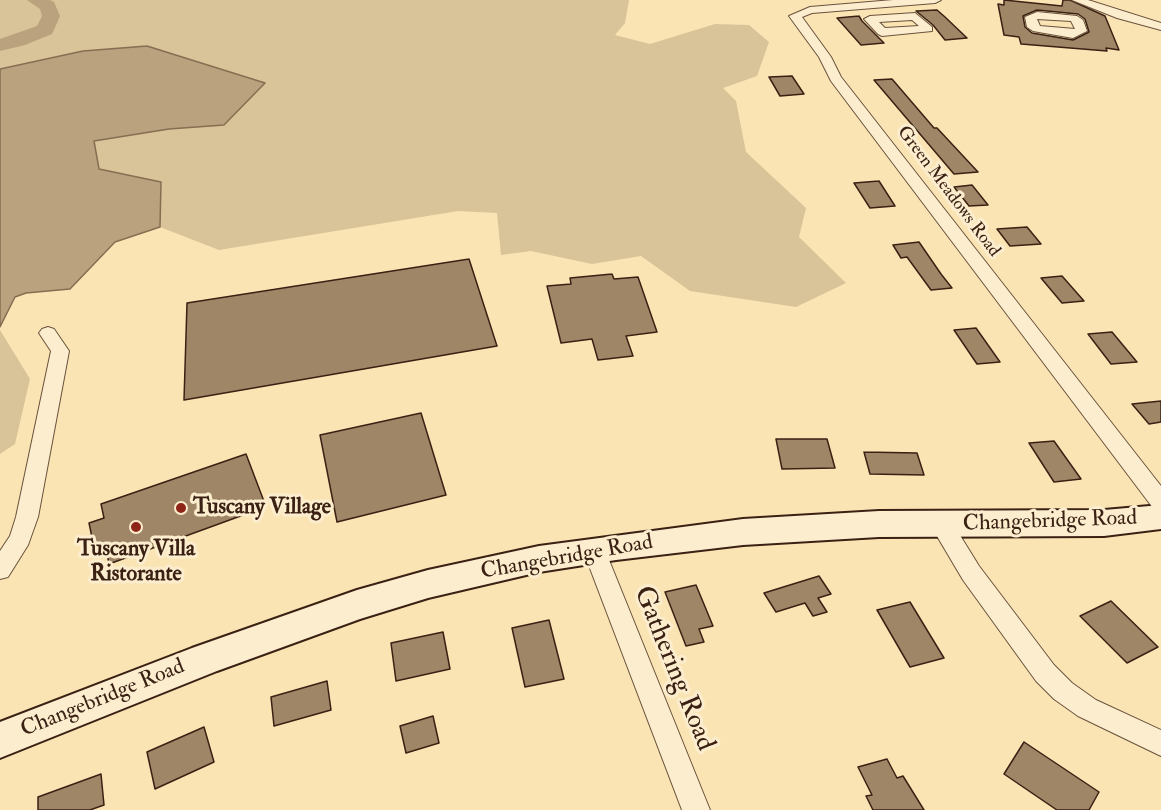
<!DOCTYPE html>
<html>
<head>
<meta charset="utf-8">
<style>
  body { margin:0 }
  canvas { display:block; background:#fae4b3 }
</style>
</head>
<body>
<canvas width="1161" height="810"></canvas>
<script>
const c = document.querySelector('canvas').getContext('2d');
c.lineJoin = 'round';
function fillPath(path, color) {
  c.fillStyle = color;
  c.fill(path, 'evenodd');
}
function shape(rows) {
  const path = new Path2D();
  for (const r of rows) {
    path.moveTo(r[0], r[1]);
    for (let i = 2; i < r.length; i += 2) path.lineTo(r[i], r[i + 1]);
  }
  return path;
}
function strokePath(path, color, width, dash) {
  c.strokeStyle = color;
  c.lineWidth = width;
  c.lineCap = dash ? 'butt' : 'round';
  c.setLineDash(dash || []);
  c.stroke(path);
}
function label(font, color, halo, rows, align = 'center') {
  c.font = font + ' "IM FELL Double Pica",serif';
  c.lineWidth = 6;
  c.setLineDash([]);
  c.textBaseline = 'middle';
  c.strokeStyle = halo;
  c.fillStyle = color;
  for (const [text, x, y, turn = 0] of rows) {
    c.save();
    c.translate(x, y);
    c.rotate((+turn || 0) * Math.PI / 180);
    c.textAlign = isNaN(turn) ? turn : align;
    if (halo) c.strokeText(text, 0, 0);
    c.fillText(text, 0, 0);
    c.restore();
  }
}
fillPath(shape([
  [0,0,629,0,625,23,615,35,650,44,715,24,749,25,769,42,757,76,723,88,736,101,746,152,806,208,799,237,846,283,796,307,690,291,641,256,592,264,531,251,501,255,497,213,458,211,219,250,160,227,161,183,99,169,94,141,169,129,224,125,147,46,83,51,0,69],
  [0,330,30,379,15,444,0,454]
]), '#d9c398');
const water = shape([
  [147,46,265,83,224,125,169,129,94,141,99,169,161,182,160,227,115,242,70,289,26,293,15,297,0,327,0,69,83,51,147,46]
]);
fillPath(water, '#b9a27d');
strokePath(water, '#866e53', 1.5);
fillPath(shape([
  [27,0,50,0,54,2,60,16,54,30,52,34,25,45,0,51,0,39,37,26,42,16,40,9,27,0]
]), '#b9a27d');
const building = shape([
  [1004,0,1062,6,1063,0,1070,0,1105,16,1119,50,1106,48,1107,51,1021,44,1019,37,1004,35,998,4,1004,5,1004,0],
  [1037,10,1078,14,1085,19,1089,32,1073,40,1032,33,1025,27,1023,16,1037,10],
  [937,10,945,17,967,38,945,40,933,25,916,11,937,10],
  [859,16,862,21,884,43,861,45,837,18,859,16],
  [792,76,804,94,780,96,769,77,792,76],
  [892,79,934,128,937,128,978,172,954,174,874,80,892,79],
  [879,181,895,206,870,208,854,183,879,181],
  [972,185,988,205,969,206,954,187,972,185],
  [1027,227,1041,244,1010,246,997,229,1027,227],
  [919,242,941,274,952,288,931,290,907,257,901,258,893,245,919,242],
  [469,259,497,346,184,400,187,303,469,259],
  [612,274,614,279,638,277,657,332,626,336,633,356,598,360,592,339,561,343,547,286,571,284,570,278,612,274],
  [1062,276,1084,301,1062,303,1041,278,1062,276],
  [976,328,1000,362,977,364,954,330,976,328],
  [1112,332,1137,362,1111,364,1088,334,1112,332],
  [1161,401,1161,422,1149,424,1132,404,1161,401],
  [421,413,446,495,337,522,320,435,421,413],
  [776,439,827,439,835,468,782,469,776,439],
  [1054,441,1081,479,1054,482,1029,443,1054,441],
  [864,452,917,453,924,475,870,474,864,452],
  [246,454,265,504,257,510,109,564,105,543,94,547,89,523,104,518,101,504,246,454],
  [819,576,831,594,818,598,827,612,813,616,805,603,776,612,764,593,819,576],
  [696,585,713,626,699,629,704,642,686,646,665,592,696,585],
  [1111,601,1158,647,1127,663,1080,616,1111,601],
  [910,602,944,658,910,667,877,610,910,602],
  [549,620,564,679,525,687,512,628,549,620],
  [443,632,450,669,396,681,391,643,443,632],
  [327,681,331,710,274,726,271,697,327,681],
  [433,716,439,743,406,753,400,726,433,716],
  [204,727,214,762,155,789,147,752,204,727],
  [1024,742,1099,792,1089,810,1057,810,1004,774,1024,742],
  [887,759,897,778,903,776,924,810,873,810,866,796,872,795,858,767,887,759],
  [101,774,104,805,90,810,38,810,38,797,101,774]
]);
fillPath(building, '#9e8667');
strokePath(building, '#3a2114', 1.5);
const minor = shape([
  [893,0,941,0,935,3,812,13,802,17,831,57,841,77,1161,486,1161,510,1153,508,831,81,819,57,789,16,810,7,893,0],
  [1072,0,1088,0,1161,23,1161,30,1117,18,1072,0],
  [1037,12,1077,16,1083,20,1087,31,1073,38,1033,31,1027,27,1025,17,1037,12],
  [1037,19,1071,21,1075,29,1040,26,1037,19],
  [915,13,932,27,932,31,882,36,878,34,864,19,870,16,915,13],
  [912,20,919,26,885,28,879,22,912,20],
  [48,327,54,329,69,351,38,517,28,545,8,577,0,579,0,551,10,536,16,517,51,351,39,333,42,329,48,327],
  [942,516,950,519,979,566,1054,665,1072,683,1096,700,1161,730,1161,756,1078,716,1054,699,1036,681,963,580,934,531,931,525,934,519,942,516],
  [594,541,602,544,605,550,710,810,682,810,583,550,586,544,594,541]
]);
const secondary = shape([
  [1161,505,1161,529,1104,536,879,537,743,545,616,560,539,572,428,598,360,619,217,671,0,758,0,722,192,648,357,590,428,570,539,546,743,519,879,511,1104,510,1161,505]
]);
strokePath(minor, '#6a523c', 2);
strokePath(secondary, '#3a2114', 4);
fillPath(minor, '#fcedce');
fillPath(secondary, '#fcedce');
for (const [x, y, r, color] of [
  [181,508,6,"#8f2418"],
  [136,527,6,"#8f2418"]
]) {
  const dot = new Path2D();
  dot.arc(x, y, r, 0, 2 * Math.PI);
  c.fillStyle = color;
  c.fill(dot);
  strokePath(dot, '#fcedce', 2);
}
label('18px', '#3a2114', '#fcedce', [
  ["Green Meadows Road",948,192,53]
]);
label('bold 22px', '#3a2114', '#fcedce', [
  ["Tuscany Village",193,508],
  ["Tuscany Villa",136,550,"center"],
  ["Ristorante",136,575,"center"]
], 'left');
label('22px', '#3a2114', '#fcedce', [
  ["Changebridge Road",1050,522,-2],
  ["Changebridge Road",567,558,-10],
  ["Changebridge Road",103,699,-22]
]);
label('27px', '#3a2114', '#fcedce', [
  ["Gathering Road",673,669,68]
]);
</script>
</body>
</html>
